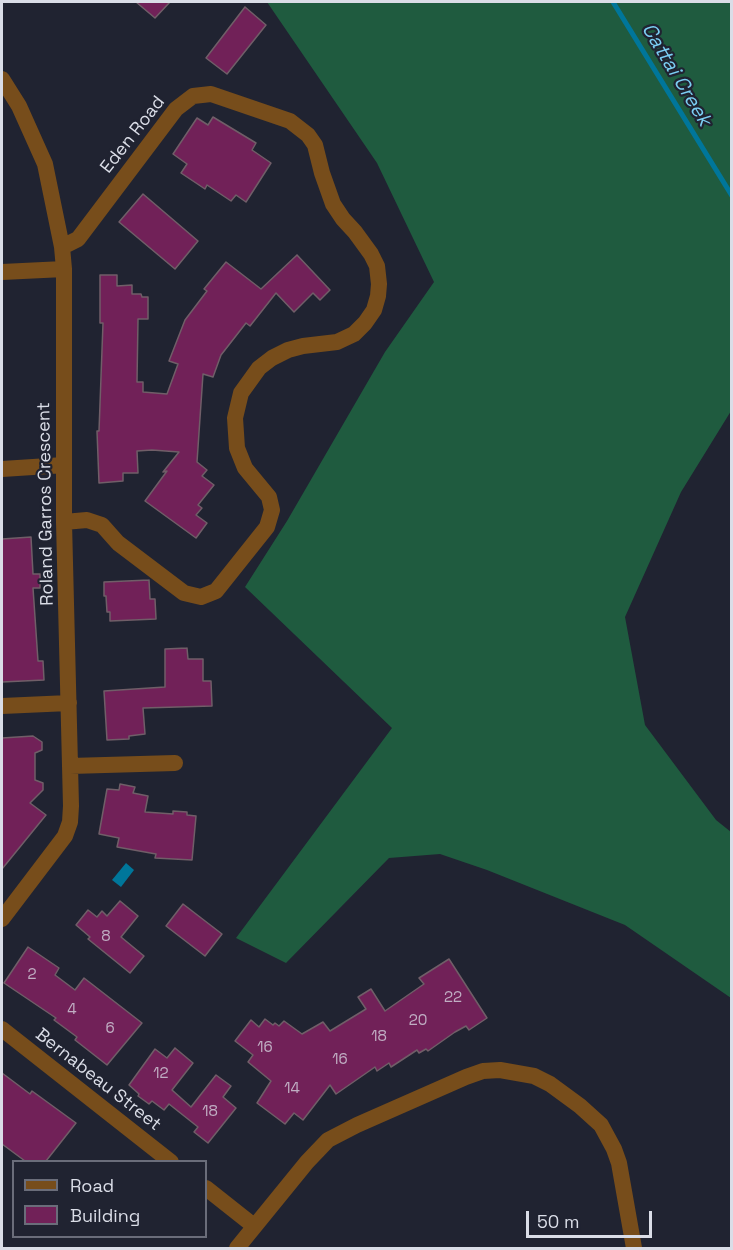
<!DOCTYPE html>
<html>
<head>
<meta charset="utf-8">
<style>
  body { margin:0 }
  #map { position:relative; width:733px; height:1250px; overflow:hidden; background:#202331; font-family:"Space Grotesk",sans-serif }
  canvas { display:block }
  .frame { position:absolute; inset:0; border:3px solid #dadde7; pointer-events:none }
  .legend { position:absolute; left:12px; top:1160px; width:195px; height:78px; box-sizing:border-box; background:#202331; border:2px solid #6a6d7a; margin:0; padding:8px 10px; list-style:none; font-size:18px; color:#dadde7 }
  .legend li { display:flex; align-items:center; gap:12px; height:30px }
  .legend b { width:30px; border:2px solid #6a6d7a }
  .scale { position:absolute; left:526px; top:1211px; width:126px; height:27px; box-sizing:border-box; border:3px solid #dadde7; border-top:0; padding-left:8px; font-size:18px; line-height:21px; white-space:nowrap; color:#dadde7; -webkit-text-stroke:4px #202331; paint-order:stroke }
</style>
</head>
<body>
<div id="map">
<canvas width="733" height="1250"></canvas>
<div class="frame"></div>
<ul class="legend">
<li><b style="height:8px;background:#774d1b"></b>Road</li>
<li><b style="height:16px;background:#712158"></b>Building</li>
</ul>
<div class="scale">50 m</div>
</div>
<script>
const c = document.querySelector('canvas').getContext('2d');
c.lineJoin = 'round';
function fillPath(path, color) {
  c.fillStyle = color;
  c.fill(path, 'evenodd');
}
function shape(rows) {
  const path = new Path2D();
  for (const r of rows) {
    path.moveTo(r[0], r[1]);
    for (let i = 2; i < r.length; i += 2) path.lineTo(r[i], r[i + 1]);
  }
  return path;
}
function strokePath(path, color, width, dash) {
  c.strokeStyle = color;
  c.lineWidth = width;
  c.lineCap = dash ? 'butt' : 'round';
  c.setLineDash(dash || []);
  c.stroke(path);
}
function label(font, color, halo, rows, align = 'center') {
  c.font = font + ' "Space Grotesk",sans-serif';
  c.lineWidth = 4.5;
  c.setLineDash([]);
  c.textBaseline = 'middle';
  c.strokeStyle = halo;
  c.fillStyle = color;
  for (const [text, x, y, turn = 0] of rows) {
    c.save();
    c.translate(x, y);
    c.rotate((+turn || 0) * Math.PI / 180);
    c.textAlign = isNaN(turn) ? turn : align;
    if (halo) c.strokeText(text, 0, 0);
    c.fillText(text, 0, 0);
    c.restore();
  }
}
fillPath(shape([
  [267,2,731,2,731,411,681,492,625,617,645,725,716,820,731,832,731,998,625,925,487,870,440,854,389,858,286,963,236,938,392,728,245,587,287,521,385,352,434,282,377,163]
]), '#1f5b3f');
fillPath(shape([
  [126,863,134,870,121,887,112,880]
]), '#00769a');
strokePath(shape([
  [613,2,732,196]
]), '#00769a', 5);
const building = shape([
  [136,2,170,2,155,18,136,2],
  [245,7,266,25,227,74,206,58,245,7],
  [213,117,256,143,252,150,271,163,246,202,236,195,231,201,207,185,205,189,181,173,187,164,173,154,197,118,208,125,213,117],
  [143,194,198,241,175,269,119,222,143,194],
  [297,255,330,290,320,300,313,293,294,312,276,293,250,326,246,323,221,355,213,377,203,374,197,462,207,470,202,476,214,485,198,505,202,508,196,515,207,523,196,538,145,501,167,471,163,472,179,452,152,450,137,451,138,473,123,473,123,481,99,483,97,431,99,431,103,323,100,323,100,275,117,275,117,286,132,285,132,294,141,294,142,297,148,297,148,319,138,319,137,382,143,382,143,392,167,394,178,364,169,361,185,320,207,291,204,289,226,262,261,289,297,255],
  [31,537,33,574,40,574,40,588,33,588,38,661,43,661,44,680,2,682,2,539,31,537],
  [149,580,150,599,155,599,156,619,110,621,110,612,107,612,106,596,104,596,104,582,149,580],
  [187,648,188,659,203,659,203,681,211,681,212,706,143,708,145,734,129,736,129,739,107,740,104,691,165,687,165,649,187,648],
  [33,736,42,742,42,750,35,753,35,780,43,783,43,790,30,803,46,815,2,869,2,738,33,736],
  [120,784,135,787,133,793,148,796,145,812,173,814,173,811,187,812,187,815,196,816,192,860,155,858,156,854,117,847,119,838,99,834,107,789,119,790,120,784],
  [120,901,138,916,121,937,144,956,130,973,88,939,90,937,76,925,88,910,97,917,102,911,107,916,120,901],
  [183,904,222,934,205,956,166,926,183,904],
  [28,947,59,968,55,975,75,990,84,978,142,1023,107,1065,75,1040,77,1037,54,1020,56,1018,4,983,28,947],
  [449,959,487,1018,469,1030,466,1026,455,1032,428,1051,426,1049,419,1053,417,1050,391,1067,389,1063,377,1071,375,1067,336,1094,330,1085,303,1120,294,1113,285,1124,257,1103,271,1081,248,1062,253,1055,235,1041,251,1020,259,1027,265,1019,273,1025,275,1023,279,1026,284,1021,302,1034,323,1022,330,1031,366,1009,358,997,371,989,385,1011,424,984,419,978,449,959],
  [175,1048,193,1063,172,1090,191,1107,216,1075,231,1086,223,1097,236,1108,208,1143,194,1132,198,1127,169,1104,164,1110,152,1101,149,1104,138,1096,139,1094,129,1085,155,1049,167,1058,175,1048],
  [2,1073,30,1094,32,1091,76,1123,46,1161,25,1161,2,1144,2,1073]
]);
fillPath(building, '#712158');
strokePath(building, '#705e68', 1.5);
strokePath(shape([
  [2,79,19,106,45,164,62,247,64,269,64,522,71,806,70,822,65,836,2,919],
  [62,247,78,239,176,109,193,96,211,94,290,121,308,135,315,145,322,173,333,204,343,219,355,232,371,254,377,266,379,284,378,296,374,310,365,323,354,334,337,342,303,346,288,350,272,358,259,368,241,393,235,418,237,448,245,468,269,497,272,510,267,527,216,591,201,597,184,593,118,543,102,525,87,520,64,522],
  [2,272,64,269],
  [2,469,64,465],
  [2,706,69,703],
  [70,766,175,763],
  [2,1029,171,1162],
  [206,1188,254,1226],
  [237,1248,307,1162,328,1140,357,1125,466,1077,483,1071,500,1070,534,1076,550,1084,580,1106,601,1125,614,1149,619,1163,634,1248]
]), '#774d1b', 16);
label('15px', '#c0aec3', null, [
  ["8",106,937],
  ["2",32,975],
  ["22",453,998],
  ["4",72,1010],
  ["20",418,1021],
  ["6",110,1029],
  ["18",379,1037],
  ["16",265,1048],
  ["16",340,1060],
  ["12",161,1074],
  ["14",292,1089],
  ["18",210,1112]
]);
label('18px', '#dadde7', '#202331', [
  ["Eden Road",133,135,-52],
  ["Roland Garros Crescent",46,504,-91],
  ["Bernabeau Street",98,1080,38]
]);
label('italic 20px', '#7bcef3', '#202331', [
  ["Cattai Creek",676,75,59]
]);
</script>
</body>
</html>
